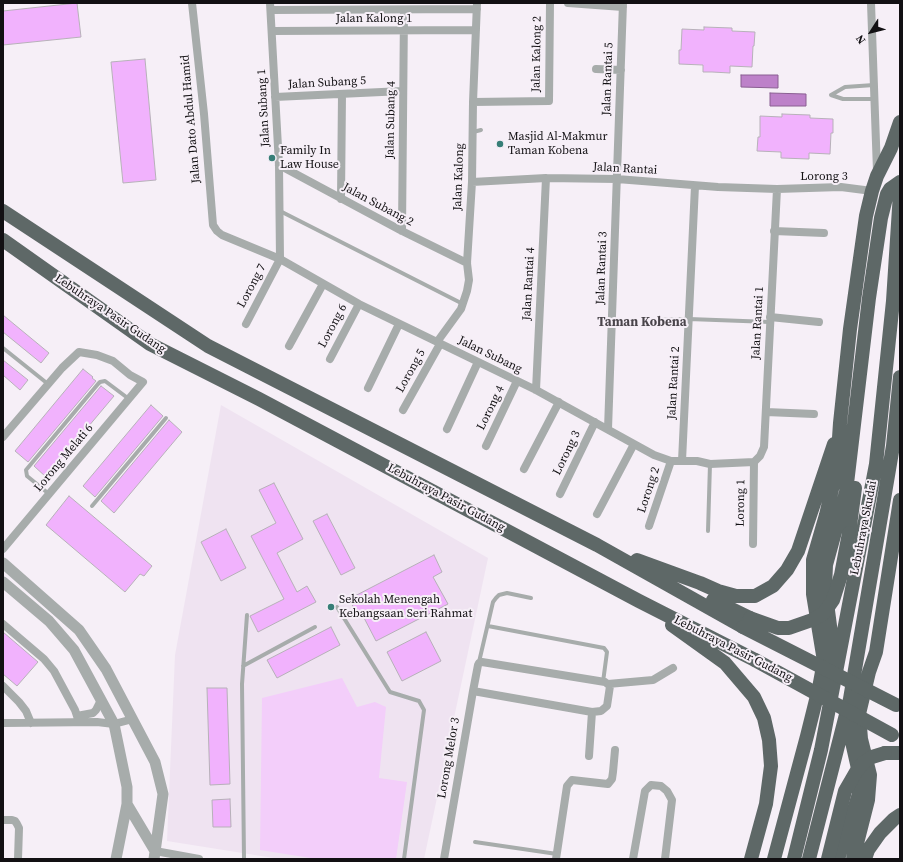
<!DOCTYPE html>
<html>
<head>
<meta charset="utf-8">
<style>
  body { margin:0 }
  #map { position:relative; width:903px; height:862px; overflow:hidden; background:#f6eff7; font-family:"Source Serif 4",serif }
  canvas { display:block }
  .frame { position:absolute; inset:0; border:4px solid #121013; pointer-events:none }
  .north { position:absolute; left:851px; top:12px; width:40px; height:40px; -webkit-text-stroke:3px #f6eff7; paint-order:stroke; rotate:234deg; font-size:11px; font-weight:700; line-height:16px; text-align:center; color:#121013 }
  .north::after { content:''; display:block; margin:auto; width:14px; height:18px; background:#121013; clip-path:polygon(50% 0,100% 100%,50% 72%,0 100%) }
</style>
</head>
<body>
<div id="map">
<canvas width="903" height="862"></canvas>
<div class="frame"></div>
<div class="north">N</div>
</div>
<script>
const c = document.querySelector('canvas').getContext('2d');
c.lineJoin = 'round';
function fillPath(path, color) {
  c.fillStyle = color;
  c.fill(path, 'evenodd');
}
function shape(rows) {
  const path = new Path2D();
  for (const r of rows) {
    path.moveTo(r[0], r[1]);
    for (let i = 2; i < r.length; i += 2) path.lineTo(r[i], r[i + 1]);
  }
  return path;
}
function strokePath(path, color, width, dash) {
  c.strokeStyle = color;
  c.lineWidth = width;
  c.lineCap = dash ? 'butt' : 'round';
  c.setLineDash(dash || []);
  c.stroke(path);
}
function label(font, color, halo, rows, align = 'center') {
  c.font = font + ' "Source Serif 4",serif';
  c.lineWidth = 4;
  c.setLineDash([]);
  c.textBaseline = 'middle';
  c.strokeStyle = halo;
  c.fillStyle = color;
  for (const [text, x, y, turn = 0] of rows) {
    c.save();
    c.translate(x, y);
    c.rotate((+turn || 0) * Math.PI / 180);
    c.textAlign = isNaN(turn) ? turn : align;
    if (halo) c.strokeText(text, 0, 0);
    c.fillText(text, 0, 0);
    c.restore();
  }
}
fillPath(shape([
  [221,405,488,558,424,859,280,859,167,841,175,655]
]), '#efe3f1');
fillPath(shape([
  [342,678,357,707,375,702,386,707,379,778,407,782,396,859,317,859,260,850,262,698]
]), '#f3cefa');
const water = shape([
  [741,75,778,75,778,88,741,87,741,75],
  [770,93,806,94,806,106,770,106,770,93]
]);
fillPath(water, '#bd81c9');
strokePath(water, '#8a5f92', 1);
const building = shape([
  [77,3,81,37,3,45,3,11,77,3],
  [704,27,732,28,732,31,755,32,754,46,753,46,752,67,730,66,730,73,712,72,703,72,703,65,679,64,679,50,681,50,682,29,704,30,704,27],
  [145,59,156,180,123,183,111,62,145,59],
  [782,114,810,115,810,118,833,119,833,133,831,133,830,154,809,153,809,159,781,158,781,152,757,151,758,137,760,137,760,116,782,117,782,114],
  [3,315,49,353,41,363,3,332,3,315],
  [3,360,28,380,20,390,3,375,3,360],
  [83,369,93,377,92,378,96,381,28,462,15,451,83,369],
  [101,386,114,396,46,477,34,466,101,386],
  [151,405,163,416,95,497,83,486,151,405],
  [169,420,182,432,114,513,101,501,169,420],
  [274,483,303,539,277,553,297,592,307,586,316,602,258,632,250,616,284,599,251,536,276,523,259,490,274,483],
  [69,496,152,566,144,576,140,574,125,592,46,525,69,496],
  [327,514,355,568,341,575,313,521,327,514],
  [226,529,246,568,221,581,201,542,226,529],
  [434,555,442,572,433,577,448,604,376,641,362,614,358,616,349,599,434,555],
  [331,627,340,645,277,678,267,660,331,627],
  [3,632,38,662,17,686,3,674,3,632],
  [426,632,441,661,402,681,387,652,426,632],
  [207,688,227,688,230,784,210,785,207,688],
  [230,799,231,827,213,827,212,800,230,799]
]);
fillPath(building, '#f1b2fd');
strokePath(building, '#b7b1b9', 1);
strokePath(shape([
  [831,95,845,87,874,85],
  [831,95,843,99,874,99],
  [473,132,481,130],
  [280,211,463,304],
  [654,320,689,319,770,322],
  [3,348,48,384],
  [49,494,27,476,26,470,98,384,100,382,105,381,129,399],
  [92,506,166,418],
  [708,531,710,464],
  [337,607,390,692,419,701,424,710,404,859],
  [488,626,604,648,607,652,603,682],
  [479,662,493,602,496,598,499,595,507,593,531,598],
  [243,666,315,627],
  [475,842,557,854],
  [244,859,242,684,247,615]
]), '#a7acab', 4);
strokePath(shape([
  [192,3,204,114,213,225,217,231,222,235,280,259,359,304,536,390,654,455,671,461,697,461,710,464,754,462,760,456,764,447,777,189],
  [568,3,623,7],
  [871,3,877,171],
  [271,10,477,9],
  [272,31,476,30],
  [596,69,621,70],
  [275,97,403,91],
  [473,102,549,101,550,3],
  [279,165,402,231,467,263],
  [472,182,546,178,617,179,718,187,777,189,841,187,872,191],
  [341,199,342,94],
  [402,231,404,10],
  [774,231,824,233],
  [770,317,819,322],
  [246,324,280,259,279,165,270,3],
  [437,342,461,309,467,291,469,280,467,263,472,182,473,102,477,3],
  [289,346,323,284],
  [330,359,359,304],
  [368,388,399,324],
  [536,390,546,178],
  [403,410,440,344],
  [766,412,814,414],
  [447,429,478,362],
  [608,429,623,3],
  [3,437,62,368,79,352,97,355,113,361,130,375,143,382,3,549],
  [486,446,517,381],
  [682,461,695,186],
  [524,469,559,402],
  [560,494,595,422],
  [597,514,634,444],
  [649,526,671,461],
  [753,544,754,462],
  [3,624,44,659,54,671,75,710,79,722],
  [608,684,653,680,673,668],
  [3,686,19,702,26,711,31,723],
  [77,716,93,713,96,710,101,700],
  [3,723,97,722,114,724,133,719],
  [589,756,592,712],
  [3,820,12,820,15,821,17,824,19,828,18,859],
  [155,851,199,859],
  [444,859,473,691,478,665,479,663,482,662,605,682,610,686,607,706,601,711,592,712,473,691],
  [556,859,567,786,572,780,608,784,612,779,613,772,615,750],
  [633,859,645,791,651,785,661,786,667,791,672,800,665,859]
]), '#a7acab', 8);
strokePath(shape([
  [3,563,79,630,106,669,155,762,163,794,154,859],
  [3,582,49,621,74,650,114,724,127,787,127,804,116,859],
  [127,804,155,851]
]), '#a7acab', 11);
strokePath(shape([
  [3,211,208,346,597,545,743,627],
  [3,240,150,344,259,399,639,601,755,660],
  [849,533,855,488],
  [637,560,700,583,718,591,736,596,755,596,773,586,787,570,798,551,834,444],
  [713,600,750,618],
  [672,625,725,663,754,697,764,718,769,740,771,766,766,804,751,859],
  [834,656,825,588,826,565,846,492,869,298,881,218,887,194,890,189,900,182],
  [885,753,900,753],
  [774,859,807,736,819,688,824,661,813,594,813,560,826,515,837,468,840,423,850,329,866,216,872,191,877,176,891,148,900,122],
  [794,859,821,750,876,464,893,301,900,193],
  [809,859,850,699,893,446,900,377],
  [838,859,859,794,859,773,852,742,851,723],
  [853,859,868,800,870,775,861,739,859,714,869,672,876,652,900,500],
  [865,859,868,850,880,833,894,819,900,815]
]), '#5e6867', 14);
strokePath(shape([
  [750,618,778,628,789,628,812,620,824,613,833,600,841,575,849,533],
  [743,627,896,705],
  [755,660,892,735],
  [828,859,845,791,856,772,863,763,872,757,885,753]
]), '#5e6867', 14);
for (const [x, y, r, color] of [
  [500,144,4,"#377e77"],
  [272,158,4,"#377e77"],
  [331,607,4,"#377e77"]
]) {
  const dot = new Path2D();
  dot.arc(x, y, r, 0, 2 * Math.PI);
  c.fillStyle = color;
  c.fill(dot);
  strokePath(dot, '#f6eff7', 1.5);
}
label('12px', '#121013', '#f6eff7', [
  ["Jalan Kalong 1",374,19],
  ["Jalan Kalong 2",537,54,-89],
  ["Jalan Rantai 5",608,79,-88],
  ["Jalan Subang 5",327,83,-3],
  ["Jalan Subang 1",264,108,-93],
  ["Jalan Dato Abdul Hamid",191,119,-95],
  ["Jalan Subang 4",391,120,-89],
  ["Jalan Rantai",625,169,3],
  ["Jalan Kalong",459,177,-88],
  ["Lorong 3",824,177],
  ["Jalan Subang 2",378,205,28],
  ["Jalan Rantai 3",602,268,-88],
  ["Jalan Rantai 4",529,284,-87],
  ["Lorong 7",252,286,-62],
  ["Lebuhraya Pasir Gudang",110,314,34],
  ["Jalan Rantai 1",758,323,-87],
  ["Lorong 6",333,326,-62],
  ["Jalan Subang",490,355,26],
  ["Lorong 5",411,371,-61],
  ["Jalan Rantai 2",674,383,-87],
  ["Lorong 4",491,408,-64],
  ["Lorong 3",567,453,-64],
  ["Lorong Melati 6",64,458,-50],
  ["Lorong 2",649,490,-72],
  ["Lebuhraya Pasir Gudang",446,498,28],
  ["Lorong 1",741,503,-89],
  ["Lebuhraya Skudai",864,528,-79],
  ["Lebuhraya Pasir Gudang",733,649,27],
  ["Lorong Melor 3",449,758,-80]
]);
label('12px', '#121013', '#f6eff7', [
  ["Masjid Al-Makmur",508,137],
  ["Taman Kobena",508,151],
  ["Family In",280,151],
  ["Law House",280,165],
  ["Sekolah Menengah",339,600],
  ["Kebangsaan Seri Rahmat",339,614]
], 'left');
label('bold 13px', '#49444a', '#f6eff7', [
  ["Taman Kobena",642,323]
]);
</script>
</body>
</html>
